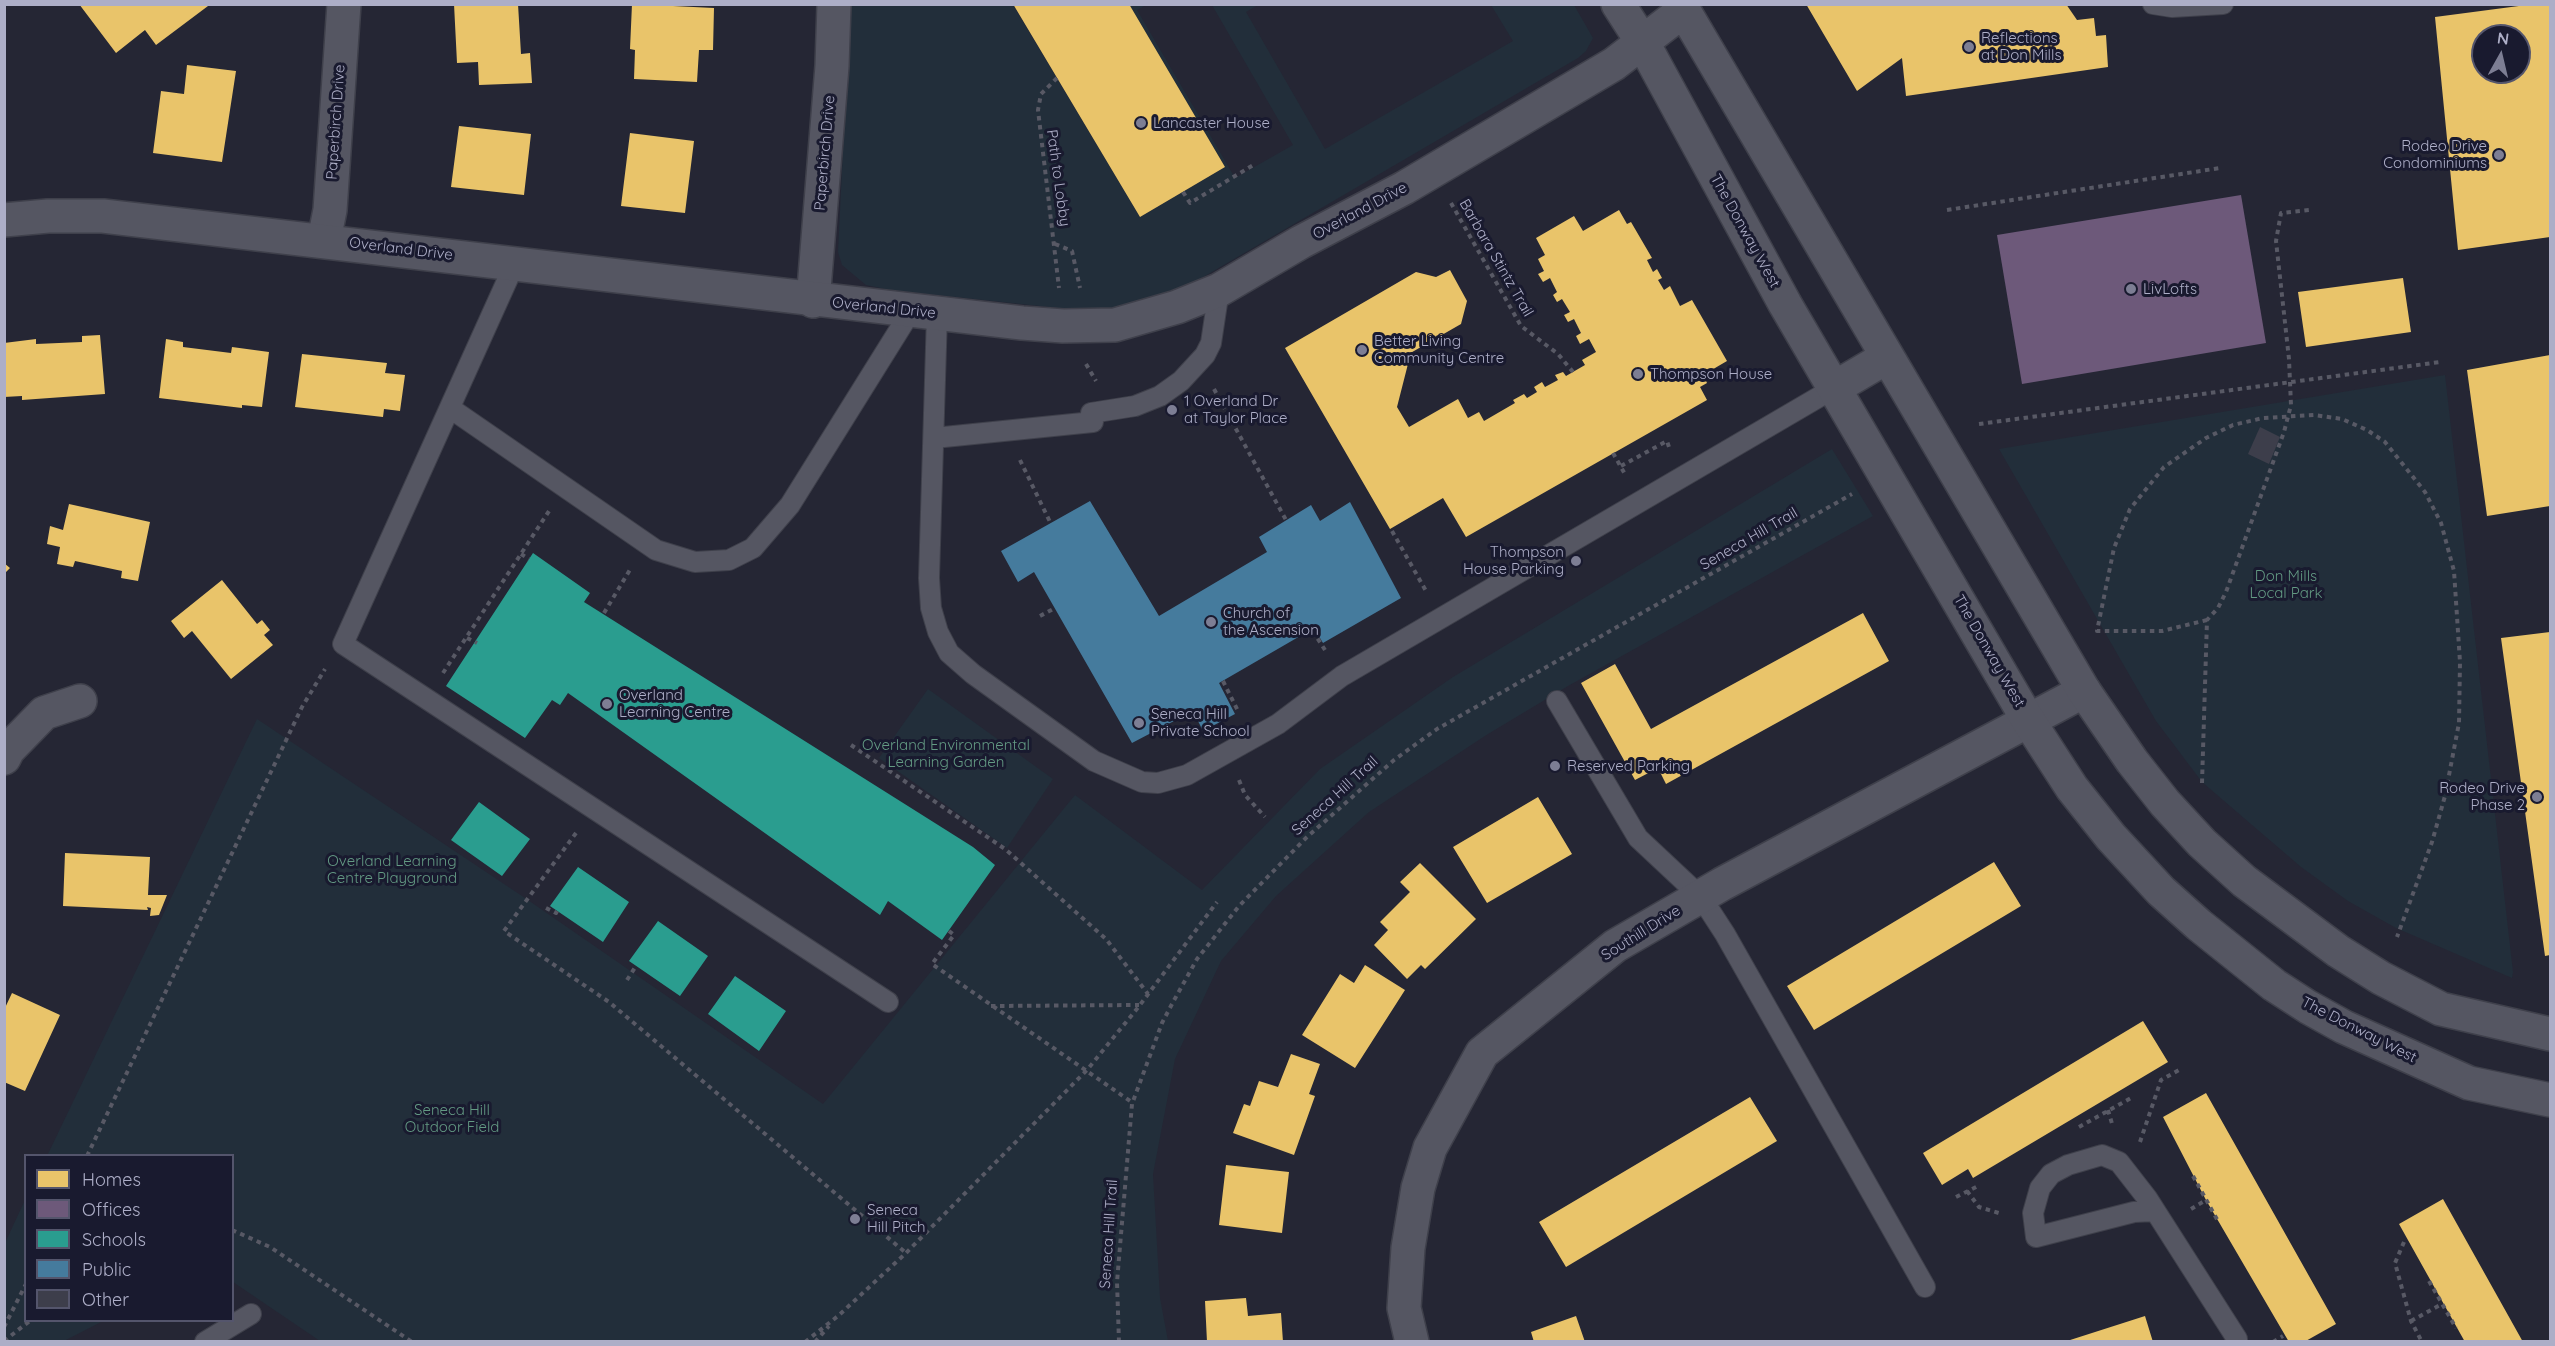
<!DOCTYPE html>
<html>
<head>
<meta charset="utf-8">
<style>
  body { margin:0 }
  #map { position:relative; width:2555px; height:1346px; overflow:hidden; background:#252634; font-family:Quicksand,sans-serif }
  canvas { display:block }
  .frame { position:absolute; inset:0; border:6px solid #adaec7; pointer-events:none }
  .legend { position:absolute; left:24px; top:1154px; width:210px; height:168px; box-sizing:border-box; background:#191a2f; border:2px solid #54556c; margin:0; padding:8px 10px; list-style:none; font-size:18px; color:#adaec7 }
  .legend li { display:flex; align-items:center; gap:12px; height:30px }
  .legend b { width:30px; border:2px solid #54556c }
  .north { position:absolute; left:2471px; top:24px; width:60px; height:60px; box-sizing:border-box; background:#191a2f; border:2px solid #54556c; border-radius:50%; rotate:8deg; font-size:16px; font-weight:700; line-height:24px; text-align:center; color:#adaec7 }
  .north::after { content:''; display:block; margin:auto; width:21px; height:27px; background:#7d7e94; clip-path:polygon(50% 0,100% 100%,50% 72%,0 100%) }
</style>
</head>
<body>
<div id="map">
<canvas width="2555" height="1346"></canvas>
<div class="frame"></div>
<ul class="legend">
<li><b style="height:16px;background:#e9c46a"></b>Homes</li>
<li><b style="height:16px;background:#6d597a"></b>Offices</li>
<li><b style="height:16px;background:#2a9d8f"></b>Schools</li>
<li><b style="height:16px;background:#457b9d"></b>Public</li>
<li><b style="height:16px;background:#3d3e4b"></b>Other</li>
</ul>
<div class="north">N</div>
</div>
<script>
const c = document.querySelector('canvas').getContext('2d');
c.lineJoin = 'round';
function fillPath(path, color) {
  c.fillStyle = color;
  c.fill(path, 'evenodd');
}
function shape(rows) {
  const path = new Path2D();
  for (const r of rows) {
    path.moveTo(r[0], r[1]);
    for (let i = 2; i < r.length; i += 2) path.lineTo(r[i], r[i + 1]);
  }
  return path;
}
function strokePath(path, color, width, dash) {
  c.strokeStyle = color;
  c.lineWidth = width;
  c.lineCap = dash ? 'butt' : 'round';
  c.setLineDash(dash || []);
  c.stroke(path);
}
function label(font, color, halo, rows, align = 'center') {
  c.font = font + ' Quicksand,sans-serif';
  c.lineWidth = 6;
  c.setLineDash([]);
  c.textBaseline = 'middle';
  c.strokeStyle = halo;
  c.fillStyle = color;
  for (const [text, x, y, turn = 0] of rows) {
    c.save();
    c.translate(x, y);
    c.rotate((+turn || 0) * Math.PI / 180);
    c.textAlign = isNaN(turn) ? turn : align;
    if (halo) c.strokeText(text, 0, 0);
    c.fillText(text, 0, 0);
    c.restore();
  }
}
fillPath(shape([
  [850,5,1013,5,1140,217,1225,167,1129,5,1146,5,1137,10,1235,178,1293,145,1212,5,1258,5,1246,12,1325,149,1513,41,1491,5,1574,5,1593,38,1586,51,1578,58,1193,283,1142,303,1115,308,1077,310,890,290,866,285,842,265,838,252],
  [2445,375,2513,972,2512,978,2396,928,2348,901,2301,867,2202,782,2156,721,1999,449],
  [1832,449,1873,516,1568,686,1488,734,1369,812,1276,896,1221,961,1175,1059,1153,1174,1160,1298,1168,1341,320,1341,233,1282,232,1156,47,1156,257,719,525,898,823,1104,1075,795,1202,890,1320,769,1453,677],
  [928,689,1053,779,1007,848,879,758],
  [25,1200,26,1320,103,1321,64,1341,5,1341,5,1243]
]), '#222e3a');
fillPath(shape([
  [79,4,206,4,208,6,156,45,145,30,116,53],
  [454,4,518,4,521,54,530,53,532,83,479,85,478,62,457,63],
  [632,4,714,8,713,50,699,50,697,82,634,79,635,50,630,49],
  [1013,4,1129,4,1225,167,1140,217],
  [1806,4,2066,4,2077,20,2094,18,2096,36,2106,35,2108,67,1906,96,1902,58,1857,91],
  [2534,4,2550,4,2550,237,2458,250,2435,17],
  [2483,36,2519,36,2519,72,2483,72],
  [187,65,236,71,222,162,153,153,161,91,184,94],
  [459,126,531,134,524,195,451,187],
  [630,133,694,141,685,213,621,206],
  [1619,210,1627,224,1631,222,1652,258,1647,260,1653,272,1657,269,1662,278,1658,280,1664,290,1670,286,1680,306,1692,300,1727,361,1703,375,1707,383,1700,387,1707,400,1466,537,1443,498,1390,529,1285,348,1416,272,1436,277,1450,270,1467,301,1461,324,1407,355,1409,360,1397,407,1409,427,1458,399,1468,418,1479,412,1484,421,1515,403,1513,400,1524,394,1527,398,1537,392,1534,387,1542,382,1545,387,1558,380,1555,375,1563,372,1566,376,1585,365,1582,360,1596,352,1589,339,1580,344,1576,336,1581,333,1574,319,1568,322,1564,315,1570,312,1562,299,1557,302,1553,295,1557,292,1550,278,1543,282,1538,274,1544,271,1538,259,1545,255,1536,238,1574,216,1583,231],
  [2403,278,2411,332,2306,347,2298,292],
  [100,335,105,394,22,400,22,396,4,397,4,343,36,339,36,344,82,342,82,336],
  [166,339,183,342,183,347,231,353,232,347,269,352,262,407,242,405,242,408,159,398],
  [302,354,387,363,385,373,405,375,400,411,384,409,383,417,295,407],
  [2550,355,2550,506,2487,516,2467,370],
  [69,504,150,522,138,581,121,578,122,571,75,561,73,567,57,564,60,547,47,544,50,526,63,530],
  [4,563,10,568,4,574],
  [222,580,257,624,262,620,270,630,264,635,273,645,231,679,192,631,184,638,171,621],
  [1863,613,1889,661,1666,784,1658,768,1635,780,1581,683,1615,664,1651,729],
  [2550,632,2550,955,2545,956,2501,638],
  [1538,797,1572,854,1487,903,1453,847],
  [65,853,150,857,148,895,167,895,159,915,150,916,151,908,147,907,148,910,63,906],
  [1994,862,2021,906,1814,1030,1787,986],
  [1420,863,1476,919,1425,969,1421,965,1407,979,1374,945,1388,930,1380,922,1410,892,1400,882],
  [1365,965,1405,990,1355,1068,1302,1035,1340,974,1354,983],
  [12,993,60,1015,25,1091,4,1082,4,1010],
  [2143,1021,2168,1062,1973,1178,1968,1169,1942,1185,1923,1153],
  [1291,1054,1320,1064,1309,1094,1315,1096,1294,1155,1233,1133,1244,1104,1250,1106,1259,1081,1278,1087],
  [2206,1093,2336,1324,2304,1342,2289,1342,2206,1200,2163,1117],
  [1750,1097,1777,1141,1566,1267,1539,1222],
  [1226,1165,1289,1172,1282,1233,1219,1225],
  [2443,1199,2523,1342,2465,1342,2399,1224],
  [1246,1298,1248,1316,1281,1313,1283,1342,1207,1342,1205,1301],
  [1576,1316,1585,1342,1534,1342,1531,1332],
  [2145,1316,2153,1342,2067,1342,2067,1341]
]), '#e9c46a');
fillPath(shape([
  [2241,195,2266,343,2022,384,1997,235]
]), '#6d597a');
fillPath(shape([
  [533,553,590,593,584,602,973,847,995,865,942,940,888,901,880,915,568,693,560,705,552,700,525,738,446,686],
  [479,802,530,839,502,876,451,840],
  [578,867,629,902,603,942,550,906],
  [658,921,708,956,680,996,629,961],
  [735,976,786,1011,759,1051,708,1014]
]), '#2a9d8f');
fillPath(shape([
  [1090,501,1159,616,1267,552,1259,537,1311,505,1320,521,1350,502,1401,598,1323,643,1314,628,1219,683,1235,714,1203,731,1193,711,1132,743,1034,572,1018,582,1001,551]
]), '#457b9d');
fillPath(shape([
  [2260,427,2280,437,2269,464,2248,454]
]), '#3d3e4b');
const service = shape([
  [2153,4,2172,7,2223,4],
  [515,263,343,644,888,1002],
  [937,314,929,578,931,608,938,632,949,653,973,674,1094,761,1142,782,1158,783,1187,775,1278,724,1342,676,1836,387],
  [450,408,656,550,695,562,729,560,753,548,790,505,911,311],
  [934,438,1093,422,1091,413,1135,406,1160,396,1181,381,1205,355,1211,343,1219,290],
  [1557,701,1638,838,1701,897,1725,934,1925,1287],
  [2155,1211,2134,1212,2036,1237,2033,1213,2040,1188,2051,1174,2068,1165,2102,1155,2119,1162,2147,1198,2237,1339,2237,1342],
  [205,1342,251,1314]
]);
const minor = shape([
  [324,240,330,210,344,4],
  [813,301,832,66,834,4],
  [4,758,8,750,44,713,80,701],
  [1412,1342,1404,1308,1408,1248,1418,1188,1430,1148,1482,1053,1615,946,1722,884,2084,691]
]);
const tertiary = shape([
  [1618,4,1643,43,1785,304,2028,720,2072,788,2111,837,2161,891,2199,925,2274,985,2308,1007,2344,1027,2469,1083,2550,1100],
  [1680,4,2084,691,2132,761,2165,803,2202,843,2244,881,2338,951,2381,978,2441,1009,2550,1034],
  [4,220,48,216,103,216,1022,323,1063,326,1115,325,1177,307,1219,290,1301,242,1404,188,1614,64,1683,11],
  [1836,387,1887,357]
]);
strokePath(service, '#3f404b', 22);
strokePath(minor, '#3f404b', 36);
strokePath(tertiary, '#3f404b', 36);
strokePath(shape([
  [1057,78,1041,94,1038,110,1059,288],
  [1183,192,1190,203,1255,164],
  [1451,203,1521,326,1558,354,1573,372],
  [1947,210,2220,168],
  [1055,244,1072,251,1080,288],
  [1086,364,1096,381],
  [1214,389,1286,520],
  [1979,424,2440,362],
  [1613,453,1626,476],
  [1020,460,1051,524],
  [1621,466,1667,441,1669,447],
  [1392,531,1426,591],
  [521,554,529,559],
  [604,613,631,568],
  [1040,616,1055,608],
  [2207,620,2162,631,2097,631,2114,548,2130,509,2164,467,2206,438,2233,425,2263,418,2314,415,2342,419,2367,430,2385,442,2425,492,2441,523,2454,571,2460,662,2459,723,2445,796,2432,842,2397,937],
  [1316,632,1314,633,1325,650],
  [467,638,477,643],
  [443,673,549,511],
  [1223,681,1238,711],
  [851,745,1005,849,1106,939,1148,994],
  [1239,780,1245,795,1265,817],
  [2202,783,2207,620,2218,608,2226,592,2284,432,2291,405,2289,359,2276,241,2281,213,2309,210],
  [576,833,504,931,609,1002,906,1253],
  [546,908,556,913,557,911],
  [949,931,954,935,932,964,1133,1103],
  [627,980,636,966],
  [991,1006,1139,1005],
  [2108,1110,2113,1127],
  [2079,1127,2131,1098],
  [2140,1142,2161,1080,2179,1070],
  [87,1156,302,707,325,669],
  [2193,1176,2219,1223],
  [1967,1191,1979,1207,2002,1214],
  [1956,1197,1978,1186],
  [2191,1209,2206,1200],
  [232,1230,270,1247,412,1342],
  [2404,1242,2395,1263,2411,1321,2422,1342],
  [2429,1281,2456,1328],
  [2411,1321,2442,1304],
  [4,1327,26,1284],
  [4,1341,31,1320],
  [805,1342,838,1316,906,1253,1087,1070,1140,1005,1217,902],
  [815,1342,829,1326],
  [1119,1342,1117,1282,1132,1104,1162,1023,1172,1004,1197,959,1239,906,1306,838,1394,760,1437,729,1852,494],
  [2273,1342,2283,1336]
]), '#585965', 4, [4.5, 4.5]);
strokePath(service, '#555662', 20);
strokePath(minor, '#555662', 33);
strokePath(tertiary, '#555662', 33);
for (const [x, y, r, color] of [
  [1969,47,6,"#7d7e94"],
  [1141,123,6,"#7d7e94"],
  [2499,155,6,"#7d7e94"],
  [2131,289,6,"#7d7e94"],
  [1362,350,6,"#7d7e94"],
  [1638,374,6,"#7d7e94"],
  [1172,410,6,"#7d7e94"],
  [1576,561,6,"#7d7e94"],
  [1211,622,6,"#7d7e94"],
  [607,704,6,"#7d7e94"],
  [1139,723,6,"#7d7e94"],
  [1555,766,6,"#7d7e94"],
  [2537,797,6,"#7d7e94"],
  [855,1219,6,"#7d7e94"]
]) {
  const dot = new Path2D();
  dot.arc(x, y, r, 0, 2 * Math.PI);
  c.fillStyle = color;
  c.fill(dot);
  strokePath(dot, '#191a2f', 2);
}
label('15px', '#adaec7', '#191a2f', [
  ["Reflections",1981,38],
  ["at Don Mills",1981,55],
  ["Lancaster House",1153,123],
  ["Rodeo Drive",2487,146,"right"],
  ["Condominiums",2487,163,"right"],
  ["LivLofts",2143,289],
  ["Better Living",1374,341],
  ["Community Centre",1374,358],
  ["Thompson House",1650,374],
  ["1 Overland Dr",1184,401],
  ["at Taylor Place",1184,418],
  ["Thompson",1564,552,"right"],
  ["House Parking",1564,569,"right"],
  ["Church of",1223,613],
  ["the Ascension",1223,630],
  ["Overland",619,695],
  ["Learning Centre",619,712],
  ["Seneca Hill",1151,714],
  ["Private School",1151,731],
  ["Reserved Parking",1567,766],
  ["Rodeo Drive",2525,788,"right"],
  ["Phase 2",2525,805,"right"],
  ["Seneca",867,1210],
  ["Hill Pitch",867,1227]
], 'left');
label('15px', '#adaec7', '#191a2f', [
  ["Paperbirch Drive",336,122,-86],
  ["Paperbirch Drive",825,153,-85],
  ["Path to Lobby",1058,178,82],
  ["Overland Drive",1360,211,-28],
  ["The Donway West",1745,231,61],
  ["Overland Drive",401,249,7],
  ["Barbara Stintz Trail",1496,258,60],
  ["Overland Drive",884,308,6],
  ["Seneca Hill Trail",1749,539,-30],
  ["The Donway West",1989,651,60],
  ["Seneca Hill Trail",1335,796,-42],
  ["Southill Drive",1641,933,-32],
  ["The Donway West",2359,1030,27],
  ["Seneca Hill Trail",1109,1234,-86]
]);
label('15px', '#639a83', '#191a2f', [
  ["Don Mills",2286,576],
  ["Local Park",2286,593],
  ["Overland Environmental",946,745],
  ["Learning Garden",946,762],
  ["Overland Learning",392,861],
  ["Centre Playground",392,878],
  ["Seneca Hill",452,1110],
  ["Outdoor Field",452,1127]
]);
</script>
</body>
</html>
